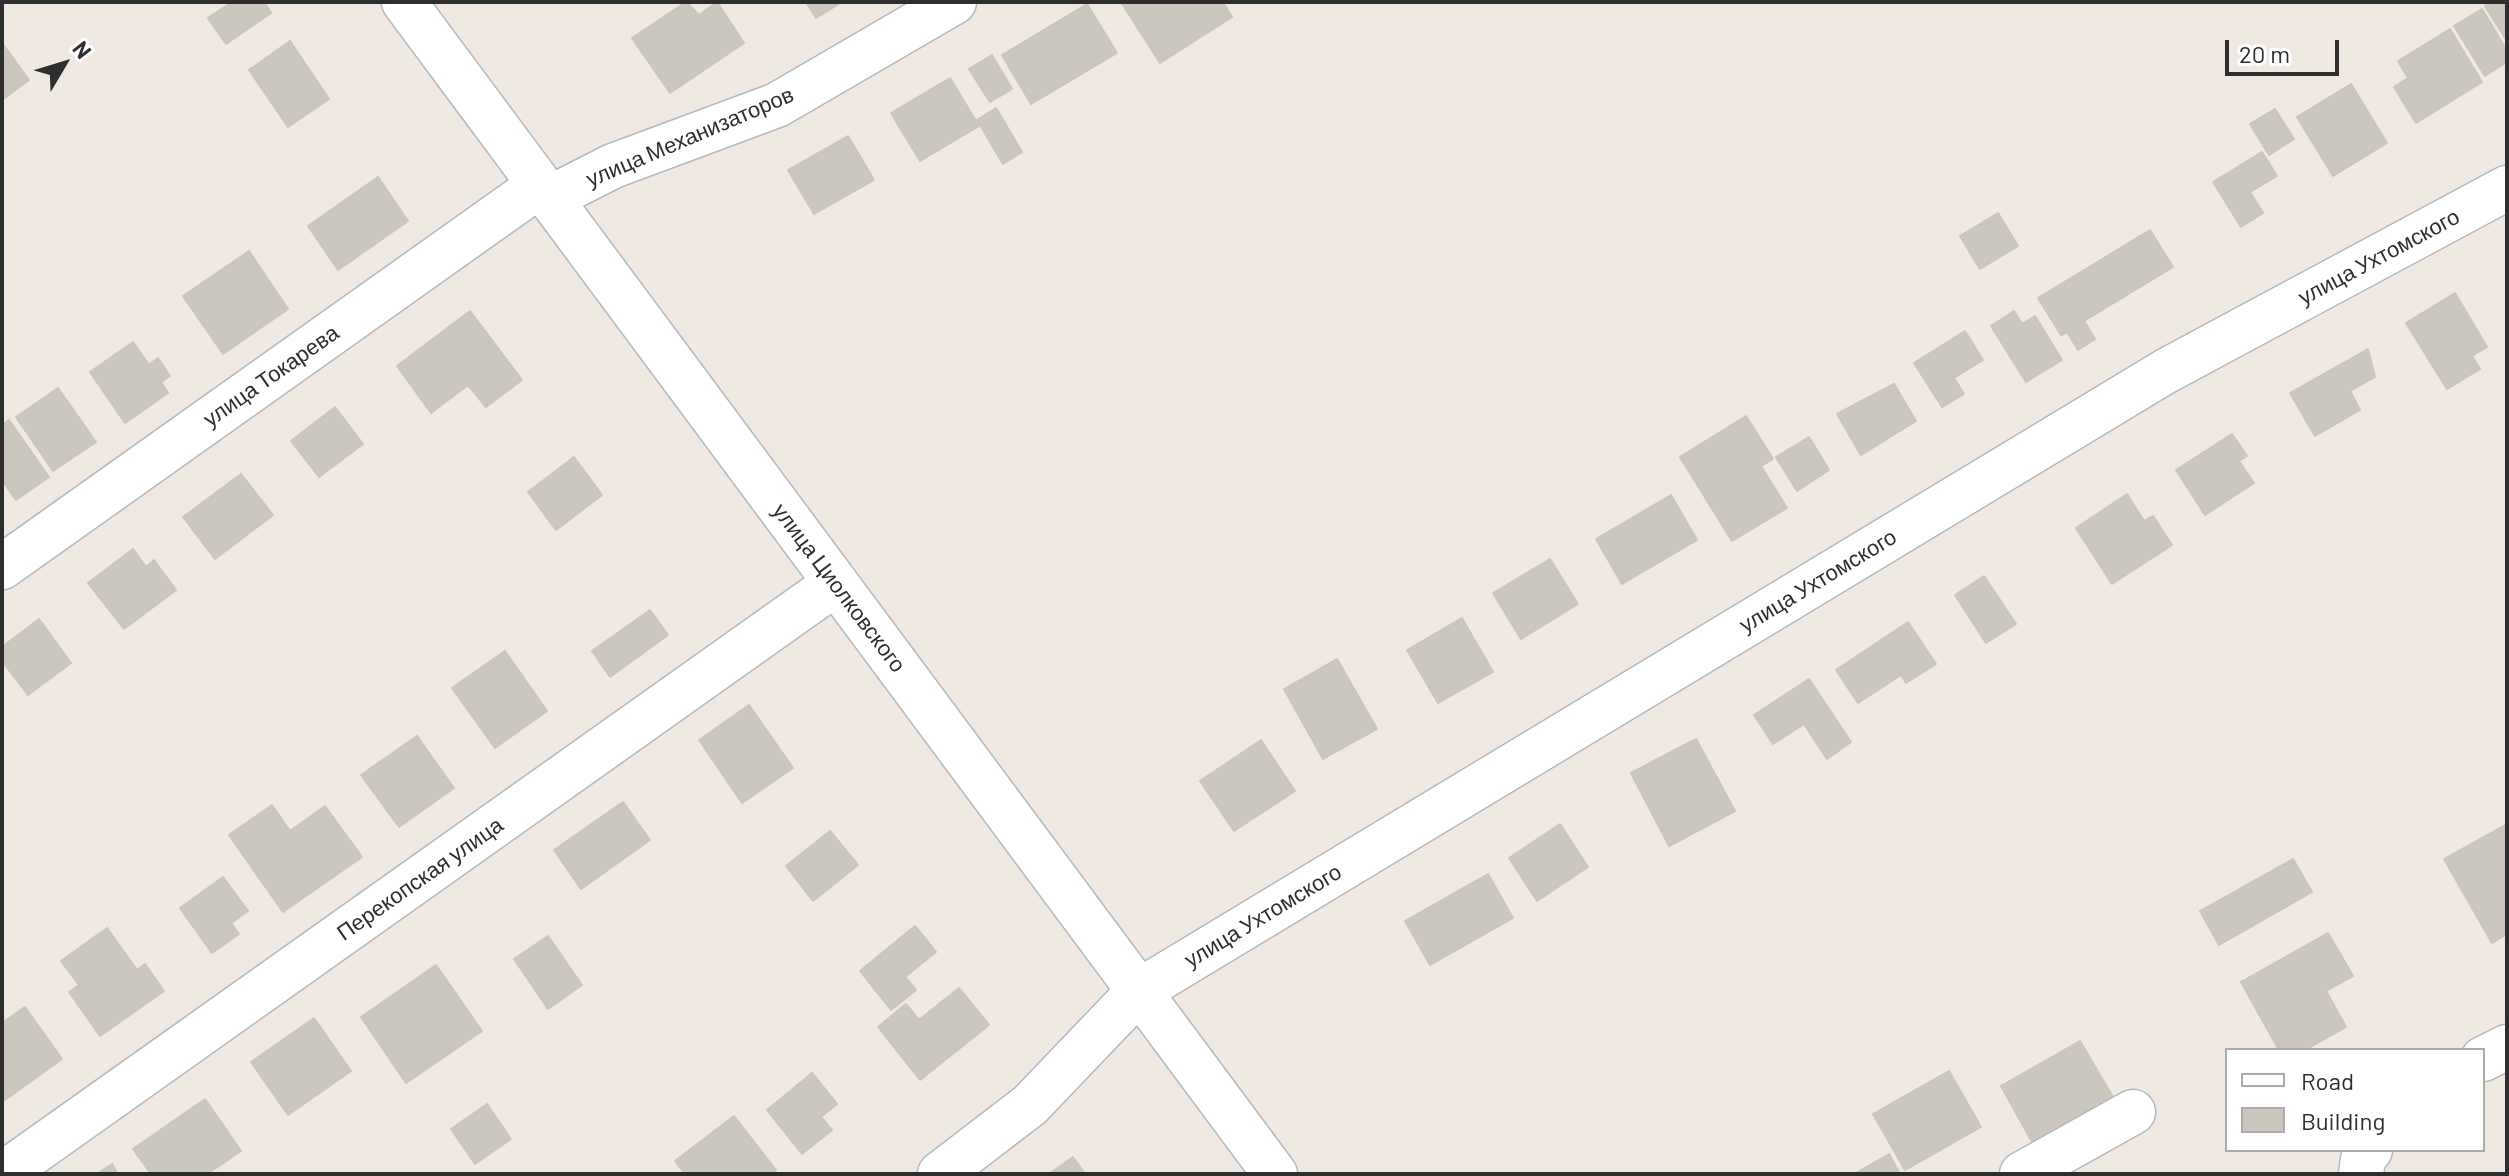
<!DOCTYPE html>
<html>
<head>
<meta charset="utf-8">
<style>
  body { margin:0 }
  #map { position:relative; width:2509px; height:1176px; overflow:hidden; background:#efe9e1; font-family:Barlow,sans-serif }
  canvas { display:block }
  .frame { position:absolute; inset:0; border:4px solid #2e2e2e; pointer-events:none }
  .legend { position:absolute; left:2225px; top:1048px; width:260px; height:104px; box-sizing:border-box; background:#fff; border:2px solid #ababab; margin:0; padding:10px 14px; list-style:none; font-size:24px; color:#2e2e2e }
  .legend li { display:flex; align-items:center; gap:16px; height:40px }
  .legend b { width:40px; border:2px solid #ababab }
  .north { position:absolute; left:24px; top:24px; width:80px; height:80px; -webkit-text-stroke:6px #fff; paint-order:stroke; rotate:52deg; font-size:22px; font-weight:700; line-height:32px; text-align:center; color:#2e2e2e }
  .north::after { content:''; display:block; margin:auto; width:28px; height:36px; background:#2e2e2e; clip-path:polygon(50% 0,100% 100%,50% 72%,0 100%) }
  .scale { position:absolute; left:2225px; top:40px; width:114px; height:36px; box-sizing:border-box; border:4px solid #2e2e2e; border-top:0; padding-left:10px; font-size:24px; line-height:28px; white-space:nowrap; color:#2e2e2e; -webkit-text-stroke:6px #fff; paint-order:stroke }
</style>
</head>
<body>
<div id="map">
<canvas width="2509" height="1176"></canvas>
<div class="frame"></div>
<ul class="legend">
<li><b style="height:10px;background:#fff"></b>Road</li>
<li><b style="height:22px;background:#cbc7bf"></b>Building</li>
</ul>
<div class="north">N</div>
<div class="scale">20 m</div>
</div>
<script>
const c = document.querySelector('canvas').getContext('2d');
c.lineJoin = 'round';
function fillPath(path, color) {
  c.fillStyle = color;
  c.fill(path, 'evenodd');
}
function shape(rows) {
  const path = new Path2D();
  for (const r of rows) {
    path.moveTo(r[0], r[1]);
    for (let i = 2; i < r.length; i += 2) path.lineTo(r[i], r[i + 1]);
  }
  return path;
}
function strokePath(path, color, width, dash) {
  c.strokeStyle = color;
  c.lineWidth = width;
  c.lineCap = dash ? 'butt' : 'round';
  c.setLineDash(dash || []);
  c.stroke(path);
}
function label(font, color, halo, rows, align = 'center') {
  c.font = font + ' Barlow,sans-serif';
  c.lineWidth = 6;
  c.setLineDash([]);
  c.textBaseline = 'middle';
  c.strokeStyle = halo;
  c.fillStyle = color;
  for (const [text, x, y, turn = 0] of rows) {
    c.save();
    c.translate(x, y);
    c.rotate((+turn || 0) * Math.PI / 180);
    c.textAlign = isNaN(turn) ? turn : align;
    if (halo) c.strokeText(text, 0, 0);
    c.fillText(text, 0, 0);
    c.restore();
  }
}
const building = shape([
  [232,2,264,2,271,13,226,44,208,18,232,2],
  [686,2,699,15,717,2,744,43,670,93,632,38,686,2],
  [806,2,842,2,816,18,806,2],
  [1121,2,1223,2,1232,17,1160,63,1121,2],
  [2491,2,2507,2,2507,41,2485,6,2491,2],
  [1087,4,1117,53,1031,104,1002,55,1087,4],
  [2482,9,2507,51,2507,62,2485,76,2454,26,2482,9],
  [2450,29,2482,82,2416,123,2394,87,2408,78,2398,61,2450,29],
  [290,41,329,99,288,127,249,70,290,41],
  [2,43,29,80,2,100,2,43],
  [992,55,1012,89,990,102,969,69,992,55],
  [950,78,979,126,920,161,891,113,950,78],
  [2351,84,2387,143,2333,176,2297,117,2351,84],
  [996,108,1022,152,1003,164,977,120,996,108],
  [2275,109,2294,139,2269,155,2250,124,2275,109],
  [848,136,874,180,814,214,788,170,848,136],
  [2262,152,2277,176,2250,192,2263,213,2241,227,2213,182,2262,152],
  [378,177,408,221,338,270,308,226,378,177],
  [1998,213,2018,246,1980,269,1960,236,1998,213],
  [2150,230,2173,267,2084,321,2095,339,2078,350,2067,332,2061,335,2038,298,2150,230],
  [249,251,288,309,223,354,183,296,249,251],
  [2455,293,2487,347,2472,356,2480,369,2447,389,2406,323,2455,293],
  [470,311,522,380,486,407,468,385,431,413,397,366,470,311],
  [2014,311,2022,324,2035,316,2062,360,2026,382,1991,326,2014,311],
  [1965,331,1983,360,1954,378,1964,394,1942,407,1914,363,1965,331],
  [133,342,149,365,158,358,170,376,161,382,168,393,125,423,90,372,133,342],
  [2368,349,2375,377,2350,391,2360,410,2315,436,2290,393,2368,349],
  [1894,384,1916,421,1861,455,1837,414,1894,384],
  [58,388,96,442,53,471,16,417,58,388],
  [335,407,363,444,319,477,291,441,335,407],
  [1746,416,1773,459,1761,466,1787,508,1732,541,1680,457,1746,416],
  [9,420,49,477,16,500,2,480,2,425,9,420],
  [2232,434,2247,456,2239,461,2254,483,2205,515,2176,470,2232,434],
  [1809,437,1829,470,1797,491,1776,457,1809,437],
  [574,457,602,495,556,530,528,492,574,457],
  [241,474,273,515,215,559,183,517,241,474],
  [2127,494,2144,521,2153,516,2172,545,2112,584,2076,528,2127,494],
  [1671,495,1697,540,1622,584,1596,539,1671,495],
  [133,549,146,567,154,560,176,590,124,629,88,583,133,549],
  [1550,559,1578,604,1521,639,1493,593,1550,559],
  [1984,576,2016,624,1986,643,1955,595,1984,576],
  [650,610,668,635,610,677,592,651,650,610],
  [1462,618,1493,672,1438,703,1407,650,1462,618],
  [39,619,71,663,28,695,2,661,2,647,39,619],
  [1908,622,1936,664,1906,683,1901,675,1858,703,1836,670,1908,622],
  [505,651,547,711,495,748,452,688,505,651],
  [1337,659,1377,729,1323,759,1284,689,1337,659],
  [1809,679,1851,742,1827,759,1804,724,1773,744,1754,715,1809,679],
  [749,705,793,768,742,803,699,740,749,705],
  [417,736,454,788,399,827,361,775,417,736],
  [1696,739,1735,811,1669,846,1631,773,1696,739],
  [1261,740,1295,791,1234,831,1200,781,1261,740],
  [623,802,650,840,581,889,554,850,623,802],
  [272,805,290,831,325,806,362,857,283,912,229,835,272,805],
  [1560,824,1588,867,1537,901,1509,858,1560,824],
  [2507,824,2507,934,2492,943,2444,859,2507,824],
  [830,831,858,865,813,901,786,866,830,831],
  [2293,859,2312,892,2219,945,2200,911,2293,859],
  [1488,874,1513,918,1430,965,1405,921,1488,874],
  [223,877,248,911,231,923,239,934,212,953,180,908,223,877],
  [915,926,936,952,905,977,916,990,891,1010,860,971,915,926],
  [107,928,137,970,145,964,164,991,100,1036,69,992,79,985,61,961,107,928],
  [2328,933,2353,976,2326,991,2346,1027,2305,1050,2279,1050,2241,982,2328,933],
  [548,936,582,985,548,1009,514,959,548,936],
  [436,965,482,1031,406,1083,361,1017,436,965],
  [959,988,989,1025,920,1080,878,1027,906,1004,919,1020,959,988],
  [25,1007,62,1059,2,1102,2,1023,25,1007],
  [314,1018,351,1071,288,1115,251,1062,314,1018],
  [2080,1041,2117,1104,2036,1149,2001,1086,2080,1041],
  [1949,1071,1981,1127,1905,1170,1873,1114,1949,1071],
  [812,1073,837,1104,821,1117,832,1130,802,1154,767,1110,812,1073],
  [205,1099,241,1151,207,1174,151,1174,133,1149,205,1099],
  [487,1104,511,1139,475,1164,451,1129,487,1104],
  [734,1116,776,1170,771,1174,685,1174,675,1161,734,1116],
  [1889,1154,1900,1174,1854,1174,1889,1154],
  [1073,1157,1085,1174,1049,1174,1073,1157],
  [112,1164,118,1174,97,1174,112,1164]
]);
fillPath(building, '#cbc7bf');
strokePath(building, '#cbc5ba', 2);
const minor = shape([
  [404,2,1275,1174],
  [550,198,613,166,777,105,954,2],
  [2,567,540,185],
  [2483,1059,2507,1047],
  [3,1174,836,583],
  [940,1174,1030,1105,1139,991,2166,371,2507,188],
  [2022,1174,2133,1112],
  [2361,1174,2363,1159,2370,1150]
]);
strokePath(minor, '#b4b7c1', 47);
strokePath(minor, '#fff', 44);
label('22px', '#2e2e2e', '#fff', [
  ["улица Механизаторов",690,137,-23],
  ["улица Ухтомского",2379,257,-28],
  ["улица Токарева",271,376,-35],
  ["улица Ухтомского",1818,581,-31],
  ["улица Циолковского",839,588,53],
  ["Перекопская улица",420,879,-35],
  ["улица Ухтомского",1263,916,-31]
]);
</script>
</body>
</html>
